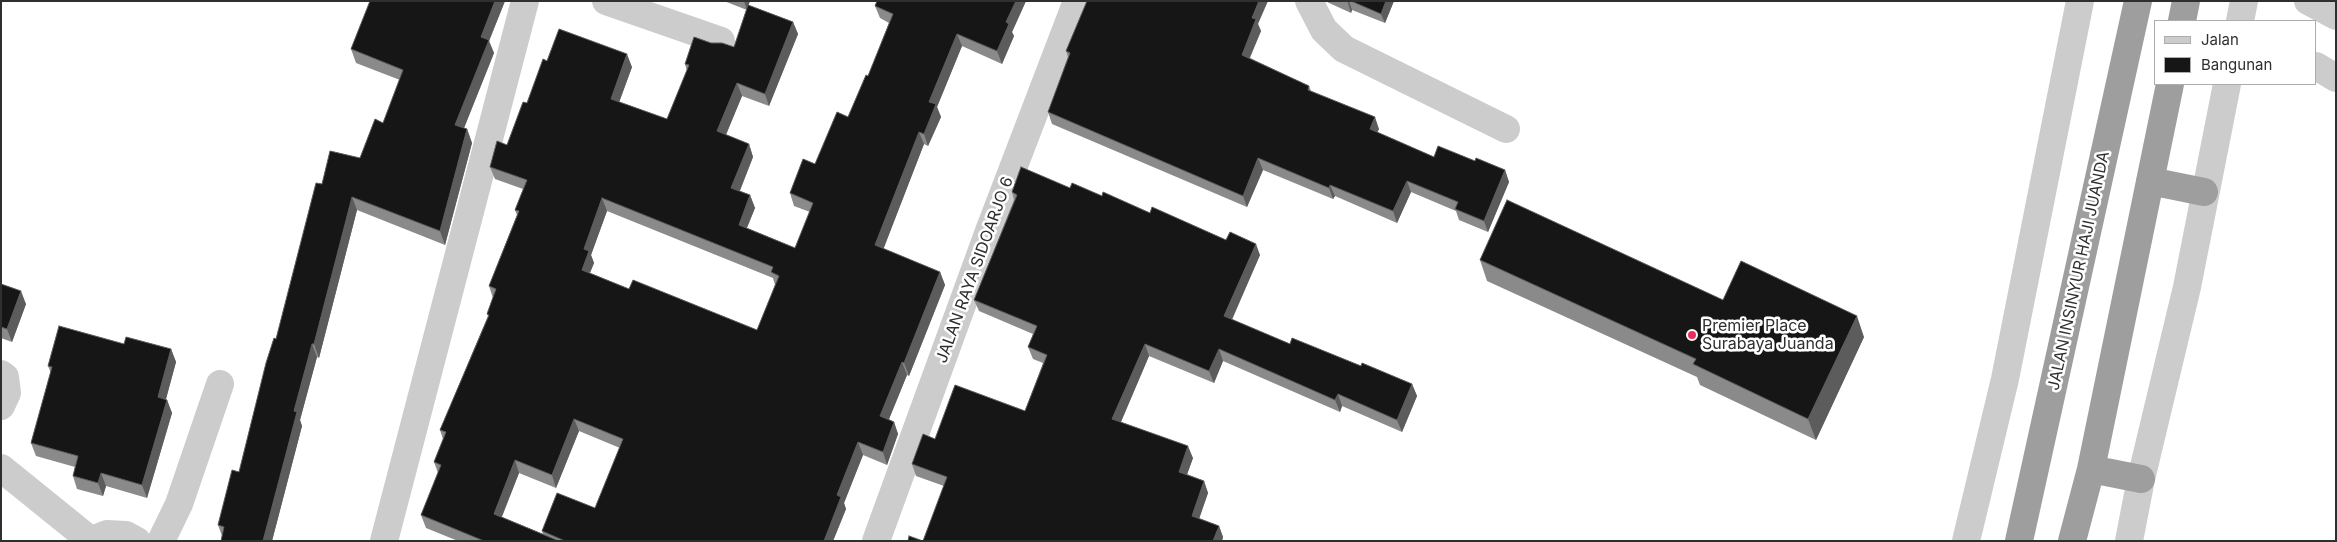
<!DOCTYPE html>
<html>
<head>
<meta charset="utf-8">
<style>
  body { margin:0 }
  #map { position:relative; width:2337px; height:542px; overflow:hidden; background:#fff; font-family:Inter,sans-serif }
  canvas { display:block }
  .frame { position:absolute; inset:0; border:2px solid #2f2f2f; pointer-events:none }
  .legend { position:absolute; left:2154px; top:20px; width:162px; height:65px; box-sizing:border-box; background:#fff; border:1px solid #acacac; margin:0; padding:6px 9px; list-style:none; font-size:15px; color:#2f2f2f }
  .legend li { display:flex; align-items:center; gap:10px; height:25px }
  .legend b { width:25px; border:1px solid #acacac }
</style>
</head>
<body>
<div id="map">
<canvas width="2337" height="542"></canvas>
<div class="frame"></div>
<ul class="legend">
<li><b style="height:6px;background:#ccc"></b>Jalan</li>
<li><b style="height:14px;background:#161616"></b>Bangunan</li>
</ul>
</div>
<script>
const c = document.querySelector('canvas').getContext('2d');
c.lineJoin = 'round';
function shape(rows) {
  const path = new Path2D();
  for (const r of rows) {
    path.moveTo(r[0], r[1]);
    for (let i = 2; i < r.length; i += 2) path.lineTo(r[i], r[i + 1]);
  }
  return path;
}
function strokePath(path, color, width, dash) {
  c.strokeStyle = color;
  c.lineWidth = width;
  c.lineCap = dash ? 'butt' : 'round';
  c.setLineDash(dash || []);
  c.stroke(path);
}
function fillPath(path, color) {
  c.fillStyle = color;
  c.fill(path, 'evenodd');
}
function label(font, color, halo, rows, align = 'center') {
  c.font = font + ' Inter,sans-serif';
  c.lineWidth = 5;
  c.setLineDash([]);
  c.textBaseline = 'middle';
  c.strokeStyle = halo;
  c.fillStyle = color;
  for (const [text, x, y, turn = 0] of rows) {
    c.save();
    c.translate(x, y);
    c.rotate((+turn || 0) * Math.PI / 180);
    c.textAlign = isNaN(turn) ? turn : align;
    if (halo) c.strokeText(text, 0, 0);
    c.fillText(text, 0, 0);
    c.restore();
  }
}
strokePath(shape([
  [606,1,721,41],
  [1309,1,1324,30,1344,49,1506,129],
  [2308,1,2336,16],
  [2316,66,2336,78],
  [1,374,5,377,7,393,1,406],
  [1,468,90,540],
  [89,541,107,534,126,535,137,541],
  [161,541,179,504,220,384],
  [384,541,525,1],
  [876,541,989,231,1077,1]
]), '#ccc', 28);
strokePath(shape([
  [2240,21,2244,1],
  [1966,541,2005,379,2080,1],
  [2129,541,2141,479,2187,287,2227,84]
]), '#ccc', 28);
strokePath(shape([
  [2182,21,2186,1],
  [2150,181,2204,192],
  [2091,469,2141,479],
  [2019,541,2138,1],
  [2072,541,2091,469,2170,84]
]), '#9e9e9e', 28);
fillPath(shape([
  [370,1,505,1,489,41,494,53,464,128,467,129,472,143,445,245,357,210,319,358,317,357,300,420,302,426,272,541,221,541,222,536,218,525,239,472,276,339,322,184,360,158,383,123,400,80,356,63,351,49],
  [724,1,750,1,748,5,793,22,798,34,769,106,742,96,726,135,749,144,753,157,740,191,750,195,755,208,747,228,795,248,810,212,794,206,790,193,815,164,848,117,868,76,889,23,880,18,875,6,877,1,1026,1,1012,32,1014,36,1002,64,962,46,937,107,941,117,928,146,924,144,883,249,940,272,945,285,909,376,907,375,889,419,894,422,898,434,887,465,863,455,844,503,846,509,833,541,458,541,426,528,421,515,438,473,434,462,443,439,440,430,488,316,487,314,493,298,489,286,517,215,515,210,523,189,495,179,490,167,507,145,547,61,632,67,619,102,667,119,687,71,685,64,711,43,734,47,747,10],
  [607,211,773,278,775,285,757,330,629,289,590,273,594,263,591,255],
  [579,431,620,448,595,508,542,531,543,534,502,517,519,473,556,488],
  [1327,1,1394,1,1385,23,1352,10,1351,13,1327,2],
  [1258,24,1261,31,1250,58,1309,86,1311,91,1379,129,1377,132,1434,157,1475,161,1505,170,1509,182,1488,232,1459,220,1456,211,1411,192,1397,223,1335,196,1333,199,1263,170,1247,207,1052,124,1048,112,1068,57,1066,51],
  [1070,188,1102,196,1226,240,1260,255,1232,320,1290,344,1361,366,1412,384,1417,396,1402,432,1342,406,1340,412,1223,361,1214,383,1149,356,1121,422,1193,458,1187,474,1204,481,1208,493,1199,518,1219,526,1223,537,1222,541,923,541,944,486,916,476,912,464,935,439,1025,411,1043,363,1033,359,1028,347,1033,334,979,311,974,300,1014,200,1012,192],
  [1480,260,1723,300,1864,337,1816,440,1700,385,1697,377,1487,281],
  [1,284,26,304,12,342,1,338],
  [124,344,171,349,176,362,166,399,167,400,172,413,147,498,106,486,103,496,77,489,73,476,75,467,36,456,31,443,51,373,48,366]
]), '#8a8a8a');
fillPath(shape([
  [495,1,505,1,489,41,494,53,460,138,455,125,481,37],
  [744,1,750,1,747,10],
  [1016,1,1026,1,1012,32,1014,36,1002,64,997,51,1006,22],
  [1259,1,1268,1,1258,24,1261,31,1246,66,1242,55,1252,18],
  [1348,1,1349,1,1352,10,1351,13,1348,3],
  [1386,1,1394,1,1385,23,1381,14],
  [793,22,798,34,769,106,765,94],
  [957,34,962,46,937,107,941,117,928,146,924,134,929,102],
  [627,54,632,67,616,111,611,99],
  [737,83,742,96,722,144,717,131],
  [1375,117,1379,129,1374,140,1370,129],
  [467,129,472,143,445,245,440,231],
  [919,132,924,144,880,258,875,245],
  [749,144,753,157,736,200,731,188],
  [1258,158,1263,170,1247,207,1243,196],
  [1505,170,1509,182,1488,232,1484,221],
  [1407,181,1411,192,1397,223,1393,211],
  [1330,185,1335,196,1333,199,1329,188],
  [750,195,755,208,743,237,739,225],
  [352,197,357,210,319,358,314,344],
  [602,198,607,211,591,255,594,263,586,282,582,270,584,249],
  [1256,244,1260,255,1228,328,1224,316],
  [940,272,945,285,909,376,904,363],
  [21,291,26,304,12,342,7,329],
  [1857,316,1864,337,1816,440,1808,419],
  [312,344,317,357,300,420,302,426,272,541,263,541,294,411],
  [1145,344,1149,356,1117,431,1112,419],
  [171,349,176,362,163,410,158,397],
  [1219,349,1223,361,1214,383,1209,371],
  [902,362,907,375,885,429,880,416],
  [1412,384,1417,396,1402,432,1397,420],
  [1338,394,1342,406,1340,412,1335,400],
  [167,400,172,413,147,498,142,485],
  [574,419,579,431,556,488,552,475],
  [894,422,898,434,887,465,883,452],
  [858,442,863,455,844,503,846,509,833,541,824,541,837,495],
  [1188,446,1193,458,1184,483,1179,472],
  [515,460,519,473,498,526,494,514],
  [101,473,106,486,103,496,98,483],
  [1204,481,1208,493,1196,528,1192,516],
  [1219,526,1223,537,1222,541,1213,541]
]), '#5c5c5c');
const building = shape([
  [370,1,495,1,481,37,489,40,455,125,467,129,440,231,352,197,314,344,312,344,294,411,297,412,263,541,221,541,224,527,218,525,232,470,239,472,266,363,274,338,276,339,316,183,322,184,330,151,360,158,375,119,383,123,403,70,351,49,370,1],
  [877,1,1016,1,1006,22,1009,24,997,51,957,34,929,102,936,104,924,134,919,132,875,245,940,272,904,363,902,362,880,416,894,422,883,452,858,442,837,495,841,497,824,541,565,541,542,531,557,493,595,508,623,439,574,419,552,475,515,460,494,514,559,541,484,541,421,515,441,465,434,462,446,432,440,430,489,315,487,314,496,289,489,286,519,211,515,210,527,180,490,167,497,141,507,145,523,102,527,103,543,59,547,61,559,29,627,54,611,99,667,119,689,65,685,64,694,37,711,43,722,43,734,47,748,5,793,22,765,94,737,83,717,131,749,144,731,188,750,195,739,225,795,248,813,203,790,193,803,159,815,164,837,112,848,117,866,75,868,76,893,14,875,6,877,1],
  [602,198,773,267,771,272,779,276,757,330,633,280,629,289,582,270,589,251,584,249,602,198],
  [1087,1,1259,1,1252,18,1256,19,1242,55,1309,86,1308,90,1375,117,1370,129,1434,157,1438,146,1475,161,1476,158,1505,170,1484,221,1455,209,1458,202,1407,181,1393,211,1330,185,1329,188,1258,158,1243,196,1048,112,1070,53,1066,51,1087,1],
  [1351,1,1386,1,1381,14,1351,1],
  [1021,167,1070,188,1072,183,1102,196,1103,192,1150,213,1152,207,1226,240,1230,232,1256,244,1224,316,1290,344,1292,338,1361,366,1362,363,1412,384,1397,420,1338,394,1335,400,1219,349,1209,371,1145,344,1112,419,1188,446,1179,472,1204,481,1192,516,1219,526,1213,541,923,541,947,477,912,464,923,434,935,439,955,385,1025,411,1047,355,1028,347,1037,326,974,300,1017,195,1012,192,1021,167],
  [1507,200,1723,300,1741,261,1857,316,1808,419,1693,364,1696,359,1480,260,1507,200],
  [1,284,21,291,7,329,1,327,1,284],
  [59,326,124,344,126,337,171,349,158,397,167,400,142,485,101,473,98,483,73,476,78,456,31,443,52,367,48,366,59,326],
  [909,536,923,541,908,541,909,536]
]);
fillPath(building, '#161616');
strokePath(building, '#5c5c5c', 1);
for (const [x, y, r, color] of [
  [1692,335,5,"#ec2c60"]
]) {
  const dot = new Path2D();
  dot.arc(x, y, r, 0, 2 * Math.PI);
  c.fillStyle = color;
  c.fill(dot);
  strokePath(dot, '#fff', 2);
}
label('16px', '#2f2f2f', '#fff', [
  ["JALAN RAYA SIDOARJO 6",975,270,-70],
  ["JALAN INSINYUR HAJI JUANDA",2079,271,-78]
]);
label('16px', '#2f2f2f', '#fff', [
  ["Premier Place",1702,326],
  ["Surabaya Juanda",1702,344]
], 'left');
</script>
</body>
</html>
